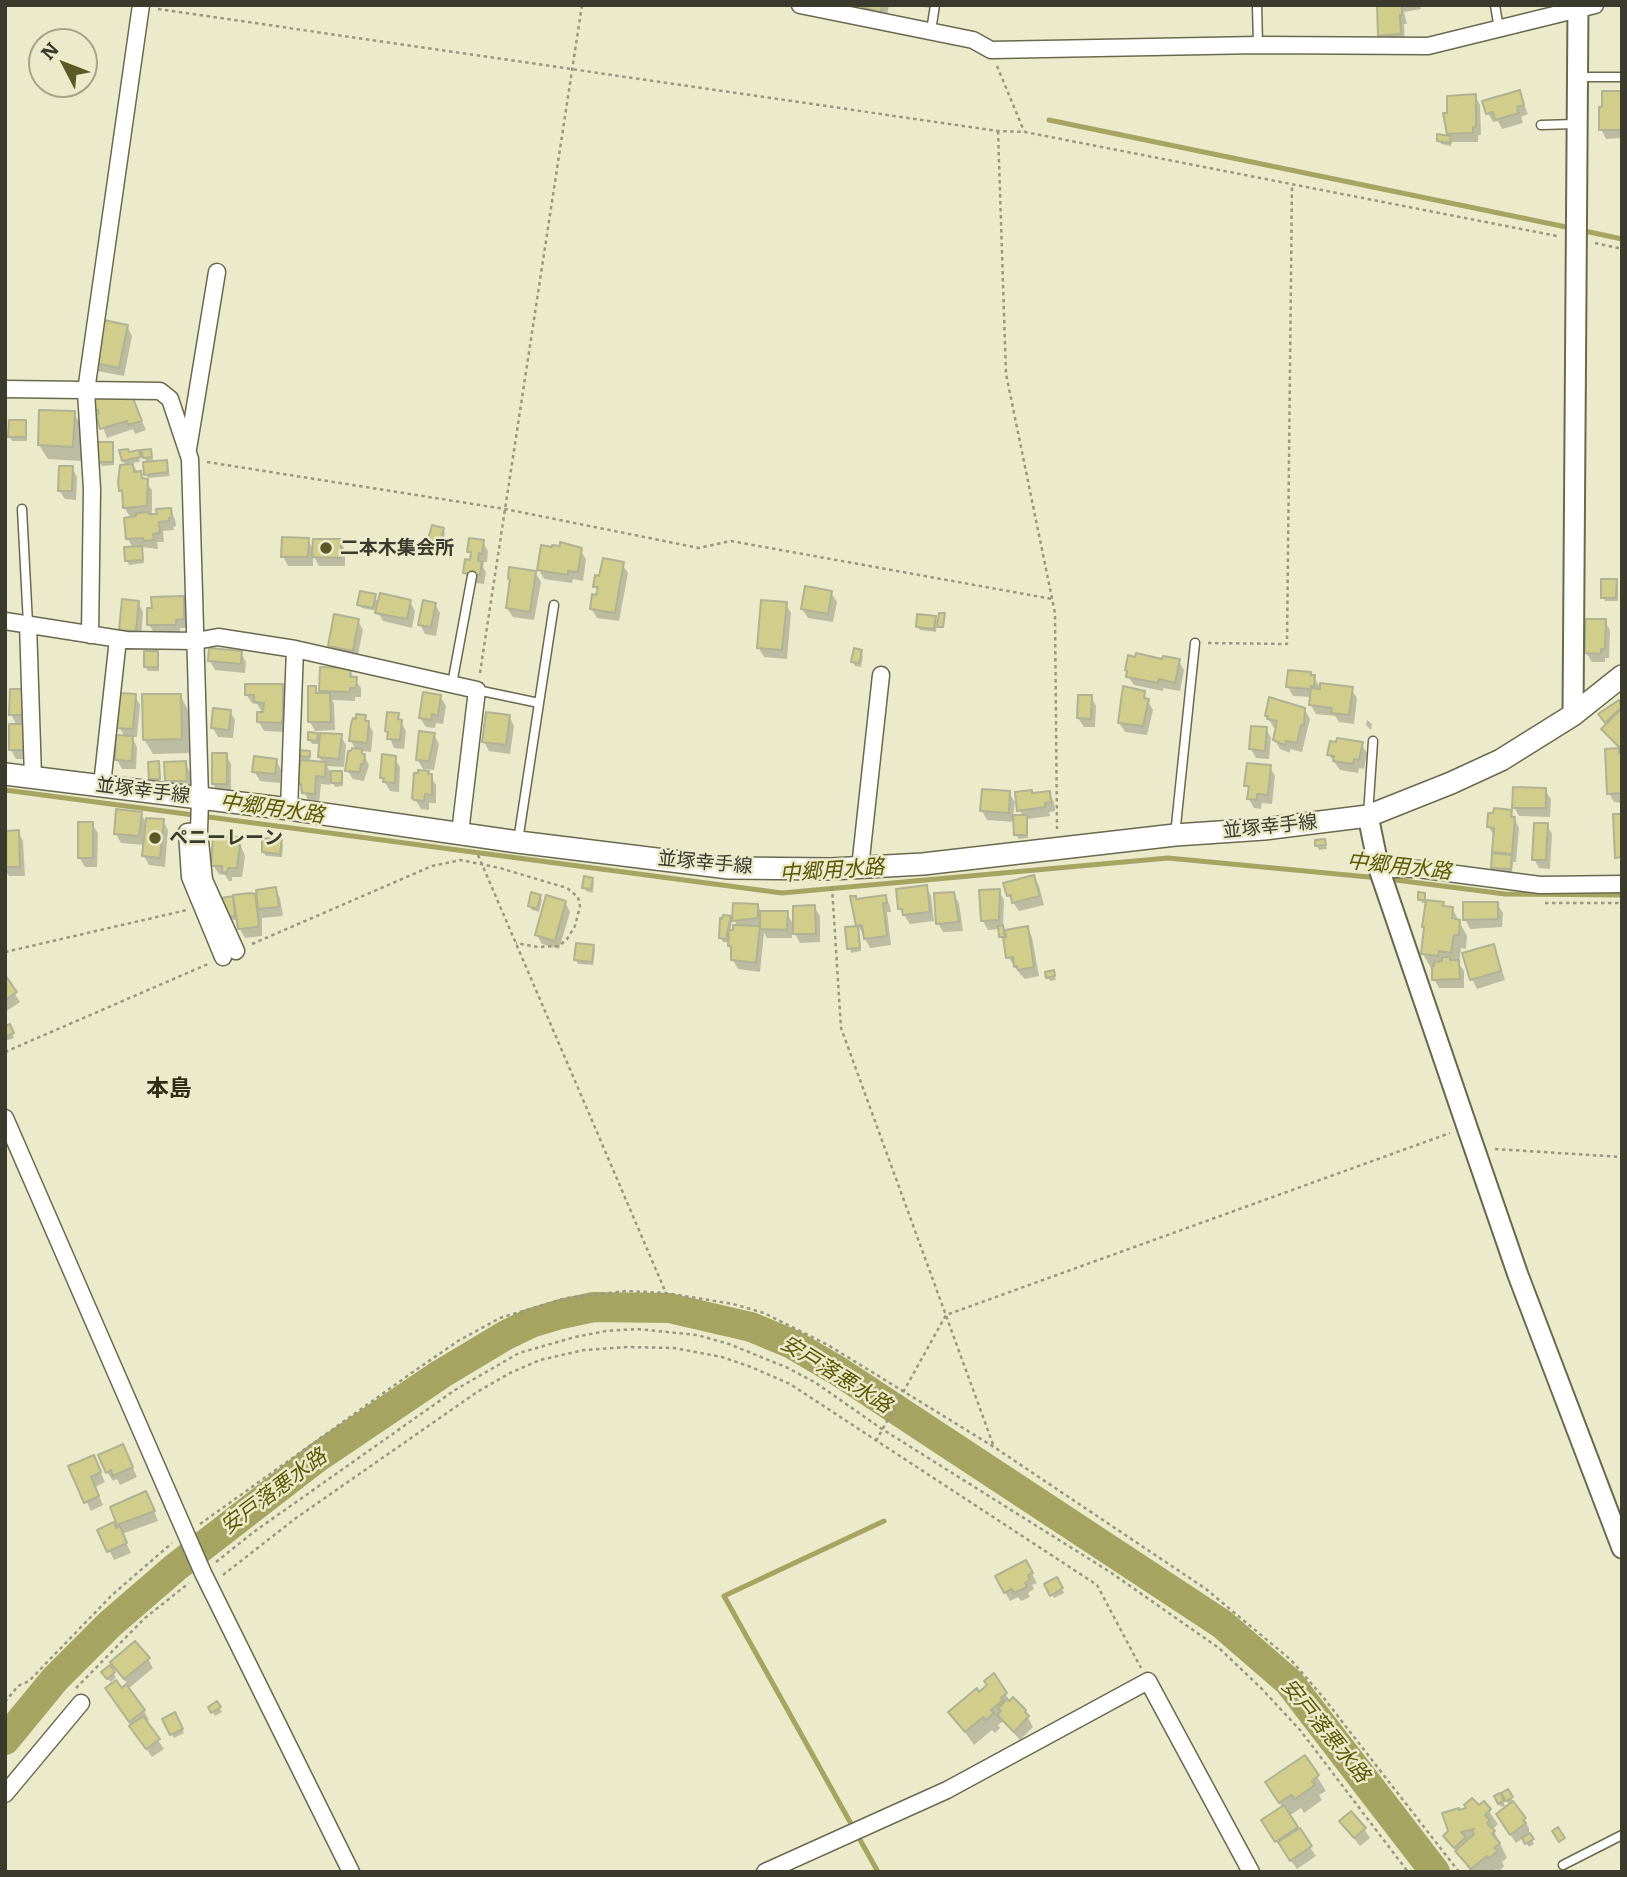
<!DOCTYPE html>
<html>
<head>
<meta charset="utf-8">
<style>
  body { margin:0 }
  #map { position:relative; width:1627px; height:1877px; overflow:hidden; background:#ebebcc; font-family:Literata,serif }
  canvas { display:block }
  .frame { position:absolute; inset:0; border:7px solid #3a3a2d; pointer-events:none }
  .north { position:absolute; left:28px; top:28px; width:70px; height:70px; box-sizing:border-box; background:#ebebcc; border:2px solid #a4a48c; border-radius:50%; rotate:312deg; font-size:19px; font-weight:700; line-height:28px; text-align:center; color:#3a3a2d }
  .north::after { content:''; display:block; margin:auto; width:24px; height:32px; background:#5b5926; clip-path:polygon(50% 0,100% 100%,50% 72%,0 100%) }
</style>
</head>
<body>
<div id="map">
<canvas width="1627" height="1877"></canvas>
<div class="frame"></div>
<div class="north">N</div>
</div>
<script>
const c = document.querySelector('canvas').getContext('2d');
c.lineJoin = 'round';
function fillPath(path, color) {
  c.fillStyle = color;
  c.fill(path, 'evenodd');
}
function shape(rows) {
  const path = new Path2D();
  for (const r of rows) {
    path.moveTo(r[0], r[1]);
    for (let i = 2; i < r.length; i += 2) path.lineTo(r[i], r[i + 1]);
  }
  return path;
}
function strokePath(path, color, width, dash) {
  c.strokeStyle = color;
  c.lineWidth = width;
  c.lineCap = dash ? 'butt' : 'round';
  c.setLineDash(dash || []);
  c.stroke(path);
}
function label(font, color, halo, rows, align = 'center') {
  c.font = font + ' Literata,"Noto Sans JP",serif';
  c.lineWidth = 5;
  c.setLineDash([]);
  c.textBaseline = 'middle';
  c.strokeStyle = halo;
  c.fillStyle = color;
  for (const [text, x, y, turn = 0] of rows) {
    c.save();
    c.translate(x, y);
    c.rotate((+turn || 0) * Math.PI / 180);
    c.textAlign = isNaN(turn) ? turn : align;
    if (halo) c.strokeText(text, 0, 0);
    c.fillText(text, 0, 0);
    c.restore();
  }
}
fillPath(shape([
  [864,5,889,5,886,20,869,16],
  [907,5,931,5,931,8],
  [1399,5,1427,5,1420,6,1421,9,1404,12,1407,24,1404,24,1405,43,1385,44,1380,35],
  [1519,92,1528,114,1521,117,1523,123,1502,129,1498,121,1493,122,1488,113],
  [1622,92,1622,138,1606,139,1601,129],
  [1475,96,1480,105,1481,135,1478,135,1478,142,1452,142,1451,146,1441,144,1439,136,1452,138,1449,133],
  [127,326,132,336,124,376,97,371,92,362],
  [132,399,146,430,135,434,133,429,107,438,96,410],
  [74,413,82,427,81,461,48,459,39,445],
  [25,422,27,426,27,441,12,441,10,437],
  [112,444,114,448,114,465,102,466,99,462],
  [150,451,154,463,166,461,170,476,148,478,146,474,148,463,144,458],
  [129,453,138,453,140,462,131,463,152,490,152,516,170,510,175,519,176,526,173,527,174,530,163,531,164,542,157,542,158,549,141,547,144,563,129,565,127,561,133,548,128,539,131,519,125,508,124,495,121,490,126,466,123,461],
  [72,468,77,477,76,500,65,499,59,490],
  [443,529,445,533,442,546,432,543,430,539],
  [308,540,314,551,340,541,345,550,345,566,319,566,313,555,313,566,288,566,283,556],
  [483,542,488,551,487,562,484,562,483,567,486,572,484,584,470,582,465,573,471,562,472,557,469,552],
  [580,550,586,559,583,581,573,579,572,583,544,579,539,570],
  [622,564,628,573,619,621,597,618,591,608,599,592,595,586,601,578],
  [535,572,541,582,534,620,513,617,507,608,511,583,509,579],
  [1616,580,1618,584,1618,601,1605,601,1603,597],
  [831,593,837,602,833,622,808,618,802,609],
  [374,595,379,604,410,602,415,611,412,628,383,621,377,611,362,608,359,604],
  [183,598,188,607,189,628,180,628,180,633,155,634,149,625],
  [138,602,143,612,141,639,126,638,121,629],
  [435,604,440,613,436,636,425,634,420,624],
  [786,604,791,613,787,659,764,657,758,647],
  [935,617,939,625,937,622,936,632,920,630,917,626],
  [358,621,363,630,357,659,335,655,330,646],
  [1605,621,1610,630,1609,658,1605,658,1605,662,1592,662,1586,653],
  [861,652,863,656,861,667,855,666,853,662],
  [157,653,159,656,159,671,148,671,145,667],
  [241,653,246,662,245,673,215,670,210,661],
  [1164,661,1179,661,1184,670,1180,691,1163,688,1163,691,1134,685,1128,676],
  [349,670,361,688,361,697,355,697,355,701,332,700,334,704,335,730,315,731,310,722,315,688,319,695,323,695,321,690],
  [1312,677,1314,677,1321,689,1351,689,1357,698,1354,724,1339,722,1335,716,1316,714,1311,705,1312,697,1293,696,1288,687],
  [282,685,288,695,286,732,264,731,259,722,263,714,257,704,252,703,246,694],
  [25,691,29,724,22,724,28,735,29,759,16,759,11,750,17,726,11,714],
  [1143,693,1153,710,1147,735,1125,732,1119,722],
  [180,695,188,710,189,753,153,754,144,739],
  [135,696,140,705,137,737,132,737,137,747,136,769,122,769,117,760,125,737,119,727],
  [440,696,446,706,443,724,436,723,435,728,426,727,420,718],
  [1091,697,1096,706,1095,727,1084,727,1078,718],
  [1618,702,1622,706,1622,803,1614,802,1609,793,1607,750,1620,750,1603,729,1607,725,1602,719],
  [1304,709,1310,719,1302,752,1290,749,1290,753,1280,749,1275,740,1277,728,1274,728,1266,715],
  [230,711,235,720,233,738,218,737,213,728],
  [397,715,406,731,404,749,394,748,387,731],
  [509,716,514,726,510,754,489,751,484,742],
  [365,717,373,732,371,752,362,751,369,765,364,781,353,779,347,770,356,750,351,741],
  [1367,720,1372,724,1371,730,1366,725],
  [1266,729,1271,738,1269,759,1256,758,1251,749],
  [317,734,321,741,341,736,346,745,344,767,327,766,331,773,341,772,343,786,335,787,330,778,330,785,321,784,319,803,309,802,300,783,302,760,299,756,309,753,311,762,323,763,319,757,321,744,312,744,310,740],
  [434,734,439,744,434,770,425,769,436,785,436,803,429,803,429,810,421,809,414,797,425,772,417,759],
  [1361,744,1367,753,1364,769,1359,768,1358,773,1340,770,1329,755],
  [226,755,231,764,231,793,219,793,213,784],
  [394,757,400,767,399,792,390,791,382,777],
  [276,760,281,770,280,783,260,781,254,771],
  [158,763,161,782,153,783,151,779],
  [185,763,190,772,191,789,172,790,166,781],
  [1270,767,1275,776,1272,804,1262,803,1261,809,1254,808,1249,799,1250,792,1246,785],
  [1545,790,1551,799,1550,817,1519,816,1514,807],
  [1049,792,1054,802,1055,811,1049,812,1050,816,1028,819,1028,838,1018,839,1015,822,987,820,982,811,1009,793,1015,802,1013,817,1023,816,1019,810],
  [1511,811,1519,828,1516,862,1513,862,1512,873,1495,871,1493,867,1496,855,1494,836,1489,827],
  [141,814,147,824,163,821,168,830,165,867,149,865,144,856,145,845,121,843,116,834],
  [92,824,98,833,97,867,85,867,79,857],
  [1547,825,1552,834,1550,869,1539,868,1534,859],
  [5,832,18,832,23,841,25,876,9,876,5,870],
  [238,839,245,856,242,877,232,877,232,881,229,881,225,875,219,874,213,865],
  [1324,840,1327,849,1319,850,1317,846],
  [281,841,283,845,282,857,266,856,263,852],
  [1034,877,1039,886,1044,905,1019,911,1008,895],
  [592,879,594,883,593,893,586,891,584,887],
  [926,887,931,896,934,921,910,924,900,909],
  [275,889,280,898,283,916,262,918,262,936,245,938,240,929,239,919,233,920,231,916,232,898,237,906,235,897,258,896],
  [999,891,1004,900,1003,929,1005,932,1027,928,1032,937,1039,976,1025,979,1021,975,1008,957,1005,941,1001,937,1000,929,988,930,983,921],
  [953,894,959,903,963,931,943,932,938,923],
  [1424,894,1427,902,1443,903,1445,908,1452,908,1467,936,1466,949,1461,948,1459,964,1464,971,1464,988,1439,988,1434,979,1435,968,1431,968,1423,954,1427,903,1422,903,1420,899],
  [539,896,542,900,539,912,532,910,529,906],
  [885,896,890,906,891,912,887,912,891,945,870,948,858,925,857,900],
  [565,902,570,912,559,949,542,944,537,935],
  [1497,904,1503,913,1502,927,1470,929,1465,919],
  [757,905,762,913,787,913,795,928,814,907,820,916,820,942,800,943,792,928,792,938,767,938,764,933,760,972,738,969,733,960,730,943,723,942,721,938,730,917,732,921,730,932,734,932,738,927,734,920],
  [859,928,861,951,851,953,847,929],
  [593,946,595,950,593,965,578,964,576,960],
  [1493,946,1498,956,1505,980,1477,989,1472,979],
  [1053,972,1056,980,1050,981,1048,978],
  [5,978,20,1002,5,1012],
  [5,1028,11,1030,14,1038,5,1041],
  [127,1455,137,1477,120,1485,117,1479,113,1481,107,1472],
  [98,1466,105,1482,95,1487,103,1505,91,1511,70,1467],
  [151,1503,158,1521,122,1534,131,1553,114,1560,100,1531,121,1528,119,1524],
  [1031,1572,1037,1583,1032,1585,1034,1589,1028,1593,1030,1597,1021,1601,1018,1597,1010,1601,1005,1592],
  [1057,1579,1064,1593,1054,1598,1046,1585],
  [148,1659,153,1668,128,1689,144,1711,149,1720,146,1723,164,1749,152,1757,112,1698,128,1685,112,1663],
  [109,1668,116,1677,111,1682,106,1677],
  [1005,1693,1010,1702,1025,1712,1033,1727,1020,1740,1003,1721,998,1725,1000,1728,995,1733,992,1730,974,1745,951,1712,979,1694],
  [217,1704,222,1712,215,1716,210,1708],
  [174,1715,184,1733,174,1738,164,1720],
  [1305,1757,1326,1791,1319,1795,1322,1800,1304,1813,1301,1808,1289,1816,1316,1856,1297,1869,1268,1830,1283,1808,1275,1797],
  [1507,1791,1529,1828,1529,1834,1534,1844,1529,1847,1523,1838,1516,1843,1503,1824,1511,1803,1509,1804,1501,1796,1505,1806,1501,1807,1496,1797],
  [1483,1803,1498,1824,1493,1829,1507,1858,1502,1862,1504,1866,1499,1872,1496,1869,1493,1872,1471,1872,1445,1836,1459,1812,1478,1807],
  [1341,1821,1364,1829,1370,1838,1360,1846]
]), '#0003');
strokePath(shape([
  [1049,120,1571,228],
  [1580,230,1622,239],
  [5,790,782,893,1168,858,1379,878],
  [1388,879,1505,894,1622,895],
  [878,1872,724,1596,884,1521]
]), '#a6a461', 5);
strokePath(shape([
  [5,1740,55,1679,110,1624,176,1567,318,1457,441,1374,506,1335,531,1323,561,1314,594,1307,669,1308,751,1327,792,1344,838,1371,1222,1624,1289,1682,1435,1872]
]), '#a6a461', 30);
const building = shape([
  [863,5,882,5,881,12,862,7,863,5],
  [1377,5,1402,5,1402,15,1400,15,1401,34,1378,36,1377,5],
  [1520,90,1524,105,1517,107,1519,113,1495,120,1493,112,1486,114,1482,101,1520,90],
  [1602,91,1622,91,1622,130,1599,130,1599,107,1602,107,1602,91],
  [1476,94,1476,127,1473,127,1473,133,1447,134,1443,113,1447,113,1447,96,1476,94],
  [1437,134,1451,136,1450,143,1437,141,1437,134],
  [99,319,128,325,119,368,90,362,99,319],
  [94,398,133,398,142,421,128,425,127,421,100,429,96,415,99,413,98,410,94,410,94,398],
  [39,410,75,411,73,447,38,445,39,410],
  [9,420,26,420,26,437,8,437,9,420],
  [98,442,113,442,113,462,98,462,98,442],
  [128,449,129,452,139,450,141,457,122,461,119,450,128,449],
  [151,449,152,457,143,458,141,450,151,449],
  [167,460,168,472,144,475,143,462,167,460],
  [133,464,134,472,141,471,142,478,148,479,147,506,123,508,122,490,119,491,118,482,120,465,133,464],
  [59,466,73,466,72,491,58,491,59,466],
  [171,508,172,517,169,518,169,521,159,522,160,533,153,534,154,540,144,541,143,538,126,539,124,518,136,516,136,513,149,512,149,514,157,514,156,509,171,508],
  [432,525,444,528,440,543,428,539,432,525],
  [282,537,309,538,308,557,281,557,282,537],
  [469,538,484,540,482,554,479,553,478,561,482,561,480,575,463,573,465,559,470,560,471,552,467,552,469,538],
  [313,539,341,539,341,558,312,557,313,539],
  [560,542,582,548,578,572,568,571,568,575,537,570,541,545,552,547,552,545,560,546,560,542],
  [142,546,143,560,125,561,124,547,142,546],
  [603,558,624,562,615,613,590,609,592,594,596,595,598,587,593,587,595,575,599,576,603,558],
  [509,567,536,571,530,612,506,608,510,579,508,579,509,567],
  [1601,579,1617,579,1616,598,1601,598,1601,579],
  [805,586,832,591,828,614,801,609,805,586],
  [360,591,376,594,373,608,357,605,360,591],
  [380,593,411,600,407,619,375,613,380,593],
  [184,596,184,619,176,620,176,625,147,625,147,608,152,608,151,597,184,596],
  [122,599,139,601,136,631,119,630,122,599],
  [423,600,436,603,431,627,418,625,423,600],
  [761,600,787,602,782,650,757,648,761,600],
  [939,613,945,613,943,627,937,627,939,613],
  [334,614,359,619,353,651,328,646,334,614],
  [917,614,936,616,934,629,916,627,917,614],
  [1585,619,1606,619,1605,649,1601,649,1601,654,1585,653,1585,619],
  [209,648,242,651,241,664,208,661,209,648],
  [854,648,862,650,859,663,851,662,854,648],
  [144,651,158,651,158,667,144,667,144,651],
  [1136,653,1162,659,1163,656,1180,659,1175,683,1159,679,1158,683,1126,677,1127,671,1125,670,1128,655,1135,657,1136,653],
  [320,667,351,668,350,677,357,677,356,688,350,688,350,692,319,691,320,667],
  [1288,670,1311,672,1311,675,1315,675,1314,687,1311,686,1310,689,1286,687,1288,670],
  [1320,683,1353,687,1349,715,1331,713,1332,708,1309,705,1311,688,1320,689,1320,683],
  [245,684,283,684,283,719,281,723,257,722,257,712,263,712,264,703,254,702,254,695,245,695,245,684],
  [308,686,316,686,316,693,330,693,331,722,308,722,308,686],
  [1123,686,1145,691,1144,698,1149,699,1143,726,1118,723,1123,686],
  [10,689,26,689,25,715,9,715,10,689],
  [423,692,441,695,438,716,432,714,431,720,419,718,423,692],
  [120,693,136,694,133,729,117,728,120,693],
  [142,694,181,694,182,739,143,740,142,694],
  [1078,695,1092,695,1091,719,1077,718,1078,695],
  [1269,697,1305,708,1304,725,1301,725,1297,743,1286,741,1285,745,1273,740,1277,721,1267,719,1268,716,1265,716,1269,697],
  [1619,700,1622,707,1605,723,1598,714,1619,700],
  [213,708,231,710,229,730,211,728,213,708],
  [1622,708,1622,746,1620,748,1601,729,1622,708],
  [387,712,399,713,398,719,402,720,400,740,387,739,388,732,385,731,387,712],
  [486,712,510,715,506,745,482,742,486,712],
  [356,714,366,715,365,721,369,721,367,743,349,741,351,724,353,718,356,719,356,714],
  [9,724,24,724,24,750,9,750,9,724],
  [1251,726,1267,727,1265,751,1249,749,1251,726],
  [419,731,435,733,429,761,416,760,419,731],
  [308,732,318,733,317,741,308,740,308,732],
  [320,733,342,734,339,759,318,757,320,733],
  [116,735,133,736,132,761,115,760,116,735],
  [1337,738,1363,742,1359,760,1354,759,1353,764,1333,761,1334,756,1327,755,1330,741,1336,742,1337,738],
  [352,748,362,749,362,754,365,754,364,764,361,764,360,772,345,771,348,751,351,751,352,748],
  [1619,748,1619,753,1622,753,1622,793,1607,794,1605,749,1619,748],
  [298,750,310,751,310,757,297,756,298,750],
  [212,753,227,753,227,784,212,784,212,753],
  [382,754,396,756,395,783,383,782,384,778,380,778,382,754],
  [254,756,277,759,275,774,252,772,254,756],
  [300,760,326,762,325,777,316,776,315,794,302,793,301,784,298,784,300,760],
  [159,761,160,779,149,779,148,762,159,761],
  [186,761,187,781,165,781,164,762,186,761],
  [1247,763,1271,765,1268,795,1257,794,1257,800,1247,799,1249,786,1244,786,1247,763],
  [418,770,429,771,428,774,432,774,432,795,425,794,424,801,414,800,412,798,414,773,418,773,418,770],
  [331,771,342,771,342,783,331,783,331,771],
  [1513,787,1546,788,1546,808,1512,808,1513,787],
  [982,789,1010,791,1009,813,980,811,982,789],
  [1032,790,1032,793,1050,791,1051,802,1045,803,1046,807,1017,811,1015,792,1032,790],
  [1494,808,1512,810,1511,817,1515,817,1512,854,1492,852,1494,828,1487,827,1488,813,1493,813,1494,808],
  [116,809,142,812,139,836,114,834,116,809],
  [1621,811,1622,811,1622,857,1615,858,1613,814,1621,814,1621,811],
  [1013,815,1027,815,1027,835,1014,835,1013,815],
  [146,818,164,819,160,858,142,856,146,818],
  [78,822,93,822,93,858,78,858,78,822],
  [1534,823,1548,823,1546,860,1532,860,1534,823],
  [19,830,20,867,5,867,5,831,19,830],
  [213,836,239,837,239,845,240,845,237,868,228,868,227,873,222,872,222,866,211,866,213,836],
  [262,838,282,839,280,854,262,852,262,838],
  [1325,839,1326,845,1315,846,1315,840,1325,839],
  [1492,853,1512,855,1511,869,1491,868,1492,853],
  [1034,875,1040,896,1012,903,1011,895,1007,896,1003,883,1034,875],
  [584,876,593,878,591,889,582,888,584,876],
  [927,885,930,912,903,915,902,909,898,909,896,889,927,885],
  [276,887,279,907,258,909,256,890,276,887],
  [1000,889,999,920,981,921,979,890,1000,889],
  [531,892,541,895,537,909,528,906,531,892],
  [954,892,959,922,936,924,934,893,954,892],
  [1418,892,1425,893,1425,900,1418,900,1418,892],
  [251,893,255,894,259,923,258,927,238,929,233,895,251,893],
  [546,895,566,901,555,941,535,935,546,895],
  [886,895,887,903,883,903,887,936,864,939,862,925,856,926,850,896,856,896,856,899,886,895],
  [233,896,235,916,229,917,221,898,233,896],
  [1426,900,1444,902,1443,906,1453,907,1452,918,1460,920,1459,935,1454,935,1451,953,1439,951,1438,956,1421,954,1424,927,1422,927,1426,900],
  [1463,902,1498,902,1498,919,1463,920,1463,902],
  [733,903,758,904,758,918,732,921,733,903],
  [815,905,816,934,793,934,793,906,815,905],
  [760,911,788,911,787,930,760,929,760,911],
  [723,915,731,916,726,939,719,938,720,918,722,919,723,915],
  [733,925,760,926,756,963,731,960,731,946,728,946,729,930,733,930,733,925],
  [1003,925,1005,937,999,937,998,926,1003,925],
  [858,926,860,948,847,949,845,927,858,926],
  [1028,926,1034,967,1018,970,1017,966,1014,967,1013,957,1006,958,1003,937,1006,937,1005,930,1028,926],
  [576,943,594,945,592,962,574,960,576,943],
  [1494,944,1501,971,1470,980,1462,953,1494,944],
  [1442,957,1450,957,1450,960,1459,960,1460,979,1432,980,1432,966,1434,966,1434,962,1442,961,1442,957],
  [1054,970,1055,976,1046,978,1045,972,1054,970],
  [5,975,17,992,5,1000,5,975],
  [10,1024,14,1033,5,1037,5,1026,10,1024],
  [123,1444,133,1467,113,1476,111,1470,106,1473,98,1455,123,1444],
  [94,1455,101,1472,91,1477,99,1496,84,1503,68,1466,94,1455],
  [146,1491,155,1511,117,1525,110,1507,146,1491],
  [114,1522,116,1528,120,1526,127,1543,107,1552,97,1530,114,1522],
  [1026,1560,1033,1573,1028,1575,1030,1580,1025,1583,1027,1587,1014,1593,1012,1589,1004,1593,995,1576,1026,1560],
  [1057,1577,1063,1588,1050,1596,1044,1584,1057,1577],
  [135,1641,150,1658,124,1679,110,1662,135,1641],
  [110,1665,115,1672,107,1679,101,1672,110,1665],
  [994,1673,1007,1693,1001,1698,1003,1700,991,1710,994,1713,986,1720,983,1717,965,1732,948,1712,977,1688,979,1692,987,1685,984,1681,994,1673],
  [116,1680,122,1688,126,1684,145,1710,129,1722,105,1688,116,1680],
  [1013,1697,1026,1710,1025,1712,1029,1716,1014,1732,997,1715,1001,1711,998,1708,1007,1699,1009,1701,1013,1697],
  [217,1701,221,1707,211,1713,208,1707,217,1701],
  [175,1712,183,1729,170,1735,162,1719,175,1712],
  [143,1716,160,1739,146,1749,129,1726,143,1716],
  [1305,1755,1319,1775,1312,1781,1315,1785,1295,1799,1291,1795,1279,1803,1265,1782,1305,1755],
  [1508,1789,1513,1797,1506,1801,1501,1793,1508,1789],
  [1500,1793,1504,1801,1498,1804,1494,1796,1500,1793],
  [1472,1798,1479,1805,1484,1801,1491,1809,1485,1815,1490,1820,1487,1823,1495,1831,1492,1834,1500,1843,1494,1848,1498,1851,1489,1858,1487,1856,1471,1869,1455,1851,1474,1834,1472,1831,1474,1829,1461,1832,1466,1837,1454,1848,1443,1836,1448,1831,1442,1813,1459,1808,1459,1810,1466,1808,1464,1805,1472,1798],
  [1513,1801,1526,1818,1523,1820,1526,1823,1510,1835,1496,1814,1513,1801],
  [1284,1805,1298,1827,1275,1842,1261,1820,1284,1805],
  [1351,1811,1366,1828,1354,1838,1339,1821,1351,1811],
  [1558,1827,1565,1838,1559,1842,1552,1831,1558,1827],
  [1300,1828,1312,1846,1290,1861,1278,1842,1300,1828],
  [1530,1833,1534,1839,1525,1844,1522,1838,1530,1833]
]);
fillPath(building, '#d0ce8a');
strokePath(building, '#b1b193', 2);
const service = shape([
  [1257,5,1258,45],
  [1495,5,1499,29],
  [931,31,935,5],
  [1579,77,1622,77],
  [1541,125,1576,124],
  [22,509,28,624],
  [452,684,472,576],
  [477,690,539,703],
  [1368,815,1373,741],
  [1175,835,1195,643],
  [518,841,554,605],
  [1563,1865,1622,1835]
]);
const minor = shape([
  [800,5,973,40,991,50,1258,45,1428,46,1595,5],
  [5,389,160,391,170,399,190,459,200,798,199,831,204,880,236,951],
  [188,449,217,272],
  [5,621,126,640,196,641,218,637,295,649,477,690,460,833],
  [28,624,33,777],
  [90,635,92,489,86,391,141,5],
  [102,785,118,639],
  [289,809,295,649],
  [199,831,187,832,190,877,223,957],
  [860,868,881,675],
  [1379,869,1418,869,1540,885,1622,884],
  [5,1118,203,1573,351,1872],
  [5,1794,81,1703],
  [765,1872,947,1790,1148,1681,1251,1872]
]);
const tertiary = shape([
  [1573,715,1578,5],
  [1368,816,1379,869,1467,1127,1518,1275,1622,1548]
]);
const secondary = shape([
  [5,774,289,809,518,842,729,868,831,869,923,864,1175,835,1264,829,1368,816,1451,783,1501,760,1573,715,1622,676]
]);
strokePath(service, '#6a694d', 11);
strokePath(minor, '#6a694d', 19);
strokePath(tertiary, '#6a694d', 23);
strokePath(secondary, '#6a694d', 24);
strokePath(shape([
  [158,9,998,131,1025,132,1557,236],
  [997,66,1024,131],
  [998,131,1006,374,1055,613,1057,829],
  [1595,243,1622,249],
  [207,462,505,509,699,548,731,541,1052,599],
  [1208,643,1287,644,1292,184],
  [480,673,582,5],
  [478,855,666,1293],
  [832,887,841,1028,994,1447],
  [1545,903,1622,903],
  [252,944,432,866,461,860,500,868,567,888,578,897,580,906,575,926,567,939,559,946,538,947,516,943],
  [5,952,187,910],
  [5,1052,208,964],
  [1495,1149,1622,1157],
  [876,1441,946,1315,1450,1133],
  [200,1524,413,1372,458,1341,500,1318,566,1298,626,1291,666,1293,733,1304,764,1313,828,1345,994,1447,1206,1589,1291,1660,1323,1697,1459,1872],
  [216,1562,255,1531,455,1390,519,1353,575,1337,606,1331,637,1329,697,1335,729,1344,788,1368,816,1383,882,1429,1110,1572,1219,1648,1261,1688,1300,1730,1408,1872],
  [223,1575,296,1518,477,1392,510,1373,540,1360,584,1350,628,1347,674,1348,722,1357,751,1367,790,1384,1097,1585,1141,1668],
  [76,1688,145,1618,189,1583],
  [5,1702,18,1686,29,1681,112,1595,172,1543]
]), '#989881', 2.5, [3.5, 3.5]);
strokePath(service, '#fff', 8);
strokePath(minor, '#fff', 16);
strokePath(tertiary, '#fff', 19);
strokePath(secondary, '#fff', 21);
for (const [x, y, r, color] of [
  [326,548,7,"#5b5926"],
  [155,838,7,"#5b5926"]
]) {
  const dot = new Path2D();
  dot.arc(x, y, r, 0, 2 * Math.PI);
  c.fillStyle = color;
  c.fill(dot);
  strokePath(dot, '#ebebcc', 2.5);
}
label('bold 19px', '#3a3a2d', '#ebebcc', [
  ["二本木集会所",340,548],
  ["ペニーレーン",169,838]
], 'left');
label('19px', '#3a3a2d', '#ebebcc', [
  ["並塚幸手線",143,791,7],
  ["並塚幸手線",1270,827,-6],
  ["並塚幸手線",705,863,5]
]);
label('italic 21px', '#5c5904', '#ebebcc', [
  ["中郷用水路",272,809,8],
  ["中郷用水路",1399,867,6],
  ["中郷用水路",832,871,-4],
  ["安戸落悪水路",836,1375,32],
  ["安戸落悪水路",274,1492,-37],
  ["安戸落悪水路",1325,1731,51]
]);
label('bold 23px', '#2f2e15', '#ebebcc', [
  ["本島",169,1089]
]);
</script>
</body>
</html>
